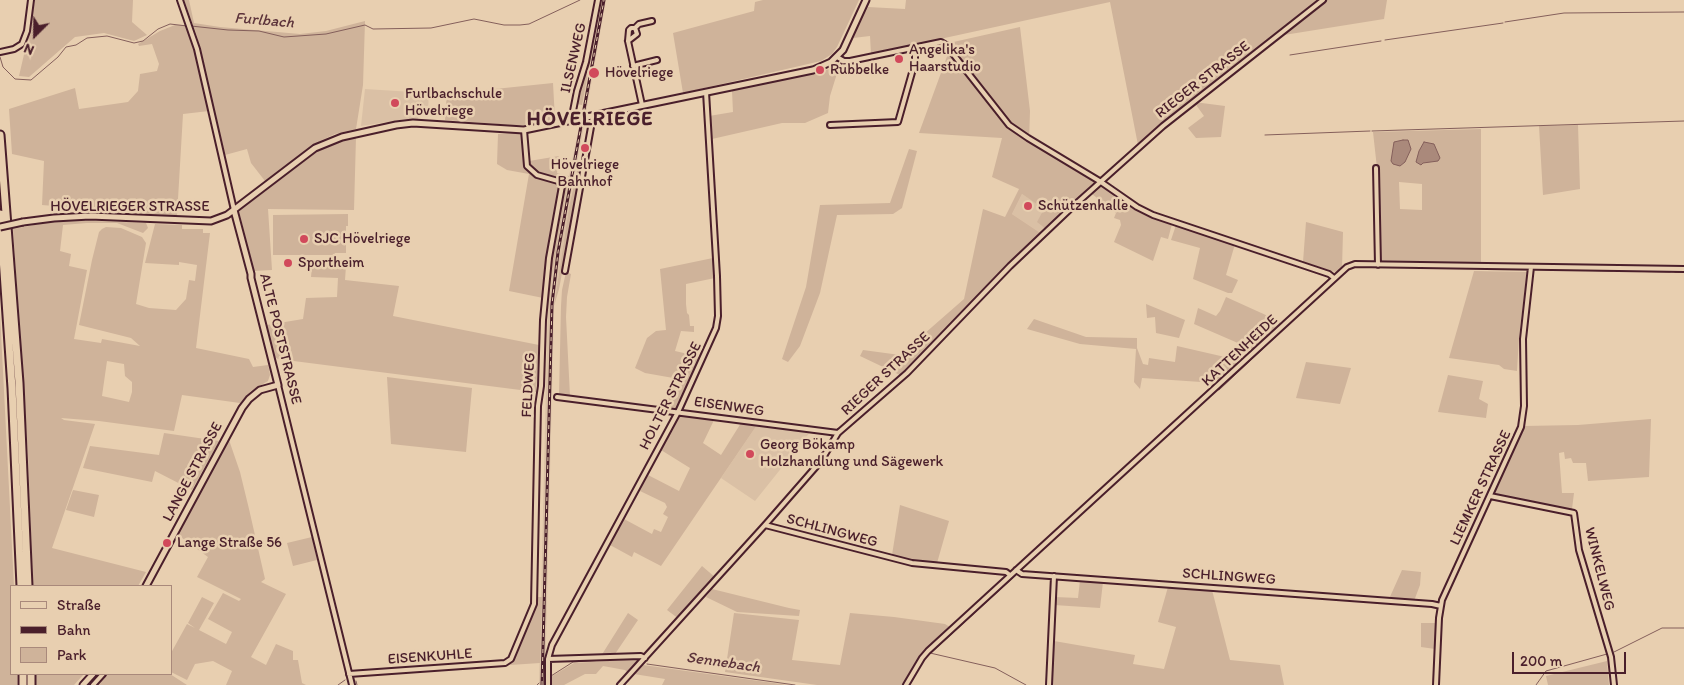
<!DOCTYPE html>
<html>
<head>
<meta charset="utf-8">
<style>
  body { margin:0 }
  #map { position:relative; width:1684px; height:685px; overflow:hidden; background:#e8cfb0; font-family:Itim,sans-serif }
  canvas { display:block }
  .legend { position:absolute; left:10px; top:585px; width:162px; height:90px; box-sizing:border-box; background:#e8cfb0; border:1px solid #a9897b; margin:0; padding:6px 9px; list-style:none; font-size:15px; color:#4a1f2b }
  .legend li { display:flex; align-items:center; gap:10px; height:25px }
  .legend b { width:25px; border:1px solid #a9897b }
  .north { position:absolute; left:10px; top:10px; width:50px; height:50px; -webkit-text-stroke:4px #e8cfb0; paint-order:stroke; rotate:203deg; font-size:14px; font-weight:700; line-height:20px; text-align:center; color:#4a1f2b }
  .north::after { content:''; display:block; margin:auto; width:18px; height:22px; background:#4a1f2b; clip-path:polygon(50% 0,100% 100%,50% 72%,0 100%) }
  .scale { position:absolute; left:1512px; top:652px; width:114px; height:22px; box-sizing:border-box; border:2px solid #4a1f2b; border-top:0; padding-left:6px; font-size:15px; line-height:18px; white-space:nowrap; color:#4a1f2b; -webkit-text-stroke:4px #e8cfb0; paint-order:stroke }
</style>
</head>
<body>
<div id="map">
<canvas width="1684" height="685"></canvas>
<ul class="legend">
<li><b style="height:6px;background:#e8cfb0"></b>Straße</li>
<li><b style="height:6px;background:#4a1f2b"></b>Bahn</li>
<li><b style="height:14px;background:#cfb39a"></b>Park</li>
</ul>
<div class="north">N</div>
<div class="scale">200 m</div>
</div>
<script>
const c = document.querySelector('canvas').getContext('2d');
c.lineJoin = 'round';
function fillPath(path, color) {
  c.fillStyle = color;
  c.fill(path, 'evenodd');
}
function shape(rows) {
  const path = new Path2D();
  for (const r of rows) {
    path.moveTo(r[0], r[1]);
    for (let i = 2; i < r.length; i += 2) path.lineTo(r[i], r[i + 1]);
  }
  return path;
}
function strokePath(path, color, width, dash) {
  c.strokeStyle = color;
  c.lineWidth = width;
  c.lineCap = dash ? 'butt' : 'round';
  c.setLineDash(dash || []);
  c.stroke(path);
}
function label(font, color, halo, rows, align = 'center') {
  c.font = font + ' Itim,sans-serif';
  c.lineWidth = 5;
  c.setLineDash([]);
  c.textBaseline = 'middle';
  c.strokeStyle = halo;
  c.fillStyle = color;
  for (const [text, x, y, turn = 0] of rows) {
    c.save();
    c.translate(x, y);
    c.rotate((+turn || 0) * Math.PI / 180);
    c.textAlign = isNaN(turn) ? turn : align;
    if (halo) c.strokeText(text, 0, 0);
    c.fillText(text, 0, 0);
    c.restore();
  }
}
fillPath(shape([
  [602,0,606,0,586,113,581,114],
  [365,89,429,93,428,109,419,108,418,120,407,119,361,126],
  [585,120,569,207,554,306,545,685,539,685,548,299,569,176,580,122],
  [1022,194,1045,209,1047,229,1042,234,1012,214],
  [757,425,811,431,755,501,721,478]
]), '#dac0a5');
fillPath(shape([
  [35,0,133,0,132,22,147,35,134,41,104,33,75,37,29,77,19,76,29,33],
  [184,0,189,0,194,23,220,27,300,34,326,31,365,21,363,85,356,129,335,134,320,141,265,181,251,163,247,149,225,155,197,36],
  [599,0,602,0,582,105,577,104,588,63],
  [763,0,859,0,837,47,832,54,821,61,683,93,673,33,754,11,755,2],
  [906,0,1387,0,1384,19,1284,35,1272,39,1176,113,1138,145,1110,2,871,54,870,36,853,38,868,7,905,9],
  [175,25,187,25,192,39,209,111,183,114,177,216,42,205,44,161,12,154,9,109,75,88,79,109,128,102,138,91,140,74,157,71,159,64,152,44,139,46,138,44,160,31],
  [1020,27,1030,111,1029,142,1094,182,1046,229,1037,222,1044,209,1022,194,1012,214,1042,234,1017,255,902,376,860,356,863,350,900,355,964,299,983,209,1005,217,1019,189,992,177,1002,138,919,133,949,51,952,48,949,43],
  [839,67,830,96,828,113,805,123,782,123,712,139,709,116,733,112,732,91],
  [553,83,555,120,524,125,511,125,445,120,447,91,485,90],
  [1194,102,1225,106,1221,137,1196,138,1188,128,1204,116],
  [1578,125,1580,189,1543,195,1539,126],
  [1481,129,1481,264,1380,261,1377,168,1373,132],
  [1399,182,1422,184,1422,210,1400,209],
  [526,132,529,161,559,156,557,173,569,176,548,299,509,291,529,174,507,170,497,164,498,134],
  [356,137,354,210,268,209,272,270,254,271,239,211,322,148,335,143],
  [909,149,917,151,902,208,893,214,837,215,820,293,800,346,788,362,782,359,806,287,820,205,890,203],
  [578,166,582,167,559,289,554,306,569,207],
  [1100,186,1104,188,1136,209,1172,224,1168,239,1161,237,1153,261,1114,242,1121,225,1120,220,1114,218,1116,213,1092,194],
  [348,214,348,226,346,226,346,253,335,253,335,255,273,255,273,215],
  [72,220,146,223,148,228,143,233,117,223,87,223,63,225,60,251,71,254,69,266,87,270,74,339,101,343,102,339,140,346,131,338,79,325,92,260,99,232,102,229,106,227,121,228,142,237,146,243,136,304,149,308,176,310,186,299,189,280,195,281,197,265,179,262,179,265,145,263,155,224,182,225,182,229,203,229,203,233,210,233,196,348,249,359,253,367,268,365,269,369,270,375,268,381,251,391,240,403,182,395,174,431,99,421,61,418,64,420,95,424,52,548,146,572,138,586,33,586,28,455,13,229,55,221],
  [107,361,124,364,125,376,132,382,132,392,129,402,102,396],
  [1306,222,1343,232,1342,268,1335,272,1303,262],
  [1176,225,1235,244,1226,275,1238,280,1232,293,1228,293,1193,279,1200,248,1171,240],
  [713,258,715,278,686,284,686,304,687,313,689,315,690,326,694,326,694,332,681,331,675,351,701,357,677,409,663,407,679,379,645,373,635,368,647,338,656,331,666,330,660,269],
  [312,266,346,266,345,280,399,286,393,316,539,345,536,392,278,359,275,357,267,325,303,319,306,298,337,297,338,278,311,277],
  [1474,271,1527,272,1519,337,1517,371,1504,369,1499,365,1449,358],
  [566,272,571,274,567,297,566,317,570,396,559,395,561,306,562,290],
  [1226,297,1279,321,1281,324,1254,350,1194,324,1198,308,1216,316,1220,311],
  [1146,304,1185,320,1179,338,1156,333,1155,317,1147,318],
  [0,313,14,586,11,586,11,674,17,674,17,685,0,685],
  [1034,319,1086,337,1137,338,1137,348,1143,364,1148,365,1149,358,1175,362,1177,346,1238,360,1240,362,1216,383,1142,378,1140,389,1134,382,1136,349,1080,344,1027,329],
  [1306,362,1351,368,1340,404,1296,398],
  [1448,375,1483,381,1479,399,1488,404,1486,418,1438,412],
  [387,377,472,388,466,452,391,444],
  [680,414,715,418,703,443,721,455,741,423,757,425,661,566,634,552,632,557,610,545,624,519,652,534,654,529,661,532,668,517,663,514,667,507,665,503,640,491,648,475,679,491,690,468,661,450],
  [1651,419,1649,477,1588,481,1586,463,1573,463,1571,458,1565,459,1564,452,1559,453,1562,493,1574,493,1572,509,1570,510,1496,497,1494,495,1524,426,1578,425],
  [164,433,219,441,192,490,155,471,152,482,83,468,90,446,159,455],
  [229,440,240,472,249,509,265,579,261,582,286,594,251,657,266,665,276,644,293,651,293,660,298,660,302,683,306,685,226,685,232,671,213,661,195,664,187,680,171,672,171,653,187,624,195,628,188,623,202,597,214,603,199,630,226,644,232,632,208,619,223,593,239,601,241,599,197,577,208,557,178,535],
  [73,490,99,495,94,517,66,510],
  [900,505,949,521,937,563,912,560,892,555],
  [312,537,317,560,293,566,287,543],
  [702,566,716,578,679,619,667,610],
  [1402,570,1421,572,1420,585,1414,601,1389,599],
  [1080,580,1103,582,1100,608,1054,605,1055,597,1078,598],
  [1168,587,1212,590,1230,660,1280,665,1284,685,1051,685,1054,641,1135,655,1133,664,1164,669,1176,627,1158,622],
  [712,589,789,608,800,610,799,616,737,612,706,597],
  [538,597,542,597,540,663,510,665],
  [628,613,638,620,615,654,601,656],
  [734,613,799,620,792,660,840,665,850,613,894,617,945,624,950,627,918,658,903,685,817,685,725,672],
  [1421,623,1436,623,1435,649,1421,647],
  [641,659,628,673,625,670,603,666,596,674,585,674,564,685,549,685,549,678,574,663],
  [1607,661,1609,685,1548,685,1546,676],
  [643,665,788,685,662,685,665,679,634,674],
  [36,674,84,674,74,685,36,685],
  [104,674,170,674,187,685,97,685]
]), '#cfb39a');
const water = shape([
  [1403,140,1408,140,1411,149,1405,162,1400,166,1393,164,1391,161,1394,142,1403,140],
  [1424,142,1434,144,1440,158,1438,161,1423,163,1421,165,1416,162,1419,151,1424,142]
]);
fillPath(water, '#aa897b');
strokePath(water, '#845f5b', 1);
strokePath(shape([
  [1505,22,1564,13,1684,12],
  [191,26,228,30,259,31,284,37,326,34,365,25,373,29,431,28,474,19,504,25,520,25,529,24,580,0],
  [1385,40,1503,23],
  [1290,55,1381,41],
  [0,57,3,67,15,79,31,80,58,57,66,47,76,45,87,38,107,36,134,43,143,41,158,29,170,24,187,26],
  [1372,131,1684,121],
  [1265,135,1370,131],
  [1354,266,1382,267],
  [1387,267,1429,267],
  [1430,267,1528,269],
  [1534,269,1612,271],
  [1617,271,1670,272],
  [1675,272,1684,272],
  [1307,308,1339,277],
  [1219,390,1302,312],
  [1021,570,1209,397],
  [1614,652,1662,628,1684,628],
  [931,653,1015,576],
  [924,658,930,653,995,668,1026,685],
  [647,664,795,685],
  [551,676,573,662,636,658],
  [356,681,357,685],
  [338,685,345,680],
  [537,685,539,683],
  [909,685,919,666],
  [1536,685,1546,671,1607,654]
]), '#845f5b', 1);
const street = shape([
  [180,0,197,49,234,210],
  [635,28,639,24,652,21],
  [628,41,637,34,635,28,631,28,629,30,628,41,642,105],
  [0,52,14,49,22,44,27,31,31,0],
  [837,57,844,61,850,61,941,42,946,45,1009,125,1028,138,1101,182,1137,207,1153,215,1329,274,1334,278],
  [633,66,657,60],
  [573,120,572,116,577,91,586,62,598,0],
  [830,125,898,122,915,62,915,47],
  [1376,168,1378,265],
  [565,271,593,116],
  [278,385,352,685],
  [557,397,838,433],
  [1490,496,1574,513,1579,550,1611,657,1614,685],
  [765,525,912,563,1006,572,1010,575],
  [1016,570,1022,574,1432,604,1441,606],
  [548,659,641,656,645,658],
  [349,674,505,663,511,659,534,604,538,406,541,386,543,320,549,258,562,186,558,181,537,175,527,166,524,130],
  [93,685,103,674],
  [548,685,548,659,552,645,678,412,716,328,718,316,717,276,706,92],
  [620,685,765,525,821,461,838,433,907,373,1010,266,1068,211,1163,126,1323,0],
  [906,685,922,658,928,651,1347,267,1355,264,1684,269],
  [1049,685,1054,576],
  [1436,685,1439,618,1442,600,1521,427,1524,406,1523,339,1531,267]
]);
const secondary = shape([
  [23,222,54,218,90,216,211,221,227,215,315,148,342,137,396,125,413,123,524,130,813,70,831,62,843,50,866,0],
  [146,586,242,408,249,399,260,390,278,385,251,278,251,274,234,210],
  [83,685,93,674]
]);
const highway = shape([
  [0,135,19,383,28,586],
  [0,214,12,388,21,586],
  [23,674,23,685],
  [31,674,31,685]
]);
strokePath(street, '#4a1f2b', 8);
strokePath(secondary, '#4a1f2b', 9);
strokePath(highway, '#4a1f2b', 11);
strokePath(street, '#e8cfb0', 4);
strokePath(secondary, '#e8cfb0', 5);
strokePath(highway, '#e8cfb0', 7);
const rail = shape([
  [542,685,552,304,558,252,604,0]
]);
strokePath(rail, '#4a1f2b', 3);
strokePath(rail, '#e8cfb0', 1, [4]);
const secondaryBridge = shape([
  [0,227,23,222]
]);
strokePath(secondaryBridge, '#4a1f2b', 9, []);
strokePath(secondaryBridge, '#e8cfb0', 5);
for (const [x, y, r, color] of [
  [899,59,5,"#d1495b"],
  [820,70,5,"#d1495b"],
  [594,73,6,"#d1495b"],
  [395,103,5,"#d1495b"],
  [585,148,5,"#d1495b"],
  [1028,206,5,"#d1495b"],
  [304,239,5,"#d1495b"],
  [288,263,5,"#d1495b"],
  [750,454,5,"#d1495b"],
  [167,543,5,"#d1495b"]
]) {
  const dot = new Path2D();
  dot.arc(x, y, r, 0, 2 * Math.PI);
  c.fillStyle = color;
  c.fill(dot);
  strokePath(dot, '#e8cfb0', 2);
}
label('15px', '#4a1f2b', '#e8cfb0', [
  ["Angelika's",909,50],
  ["Haarstudio",909,67],
  ["Rübbelke",830,70],
  ["Hövelriege",605,73],
  ["Furlbachschule",405,94],
  ["Hövelriege",405,111],
  ["Hövelriege",585,165,"center"],
  ["Bahnhof",585,182,"center"],
  ["Schützenhalle",1038,206],
  ["SJC Hövelriege",314,239],
  ["Sportheim",298,263],
  ["Georg Bökamp",760,445],
  ["Holzhandlung und Sägewerk",760,462],
  ["Lange Straße 56",177,543]
], 'left');
label('15px', '#4a1f2b', '#e8cfb0', [
  ["ILSENWEG",574,58,-77],
  ["RIEGER STRASSE",1203,80,-38],
  ["HÖVELRIEGER STRASSE",130,207],
  ["ALTE POSTSTRASSE",280,339,76],
  ["KATTENHEIDE",1240,351,-43],
  ["RIEGER STRASSE",886,374,-43],
  ["FELDWEG",529,385,-87],
  ["HOLTER STRASSE",671,396,-63],
  ["EISENWEG",729,407,8],
  ["LANGE STRASSE",193,472,-62],
  ["LIEMKER STRASSE",1481,488,-65],
  ["SCHLINGWEG",832,531,15],
  ["WINKELWEG",1599,569,76],
  ["SCHLINGWEG",1229,577,4],
  ["EISENKUHLE",430,657,-4]
]);
label('italic 16px', '#5d343b', '#e8cfb0', [
  ["Furlbach",264,21,5],
  ["Sennebach",723,663,8]
]);
c.letterSpacing = '1px';
label('bold 20px', '#4a1f2b', '#e8cfb0', [
  ["HÖVELRIEGE",590,120]
]);
c.letterSpacing = '0px';
</script>
</body>
</html>
